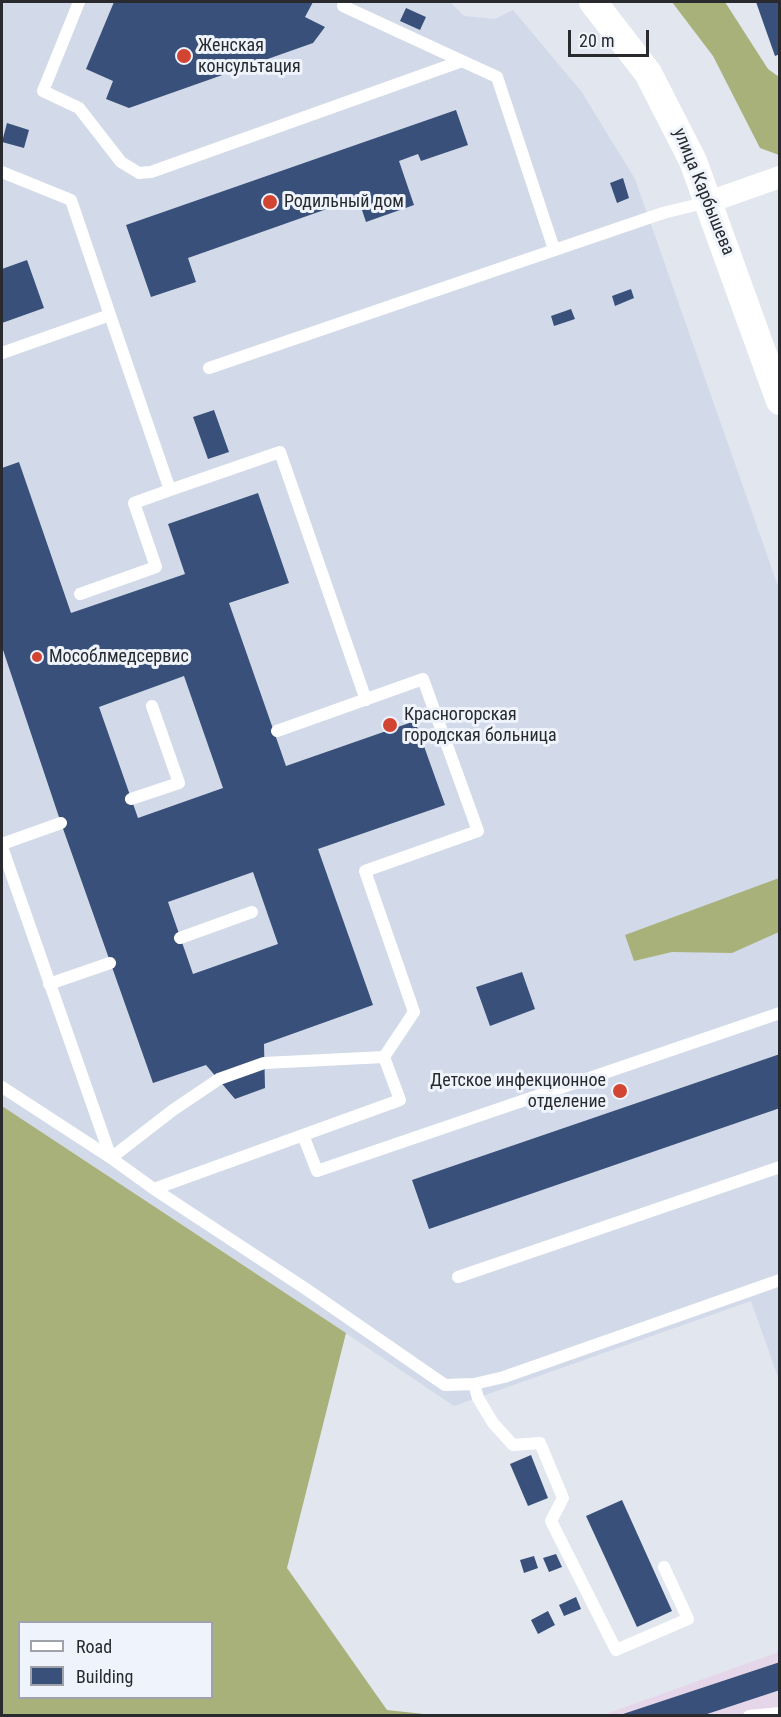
<!DOCTYPE html>
<html>
<head>
<meta charset="utf-8">
<style>
  body { margin:0 }
  #map { position:relative; width:781px; height:1717px; overflow:hidden; background:#e1e6ef; font-family:"Roboto Condensed",sans-serif }
  canvas { display:block }
  .frame { position:absolute; inset:0; border:3px solid #282a2d; pointer-events:none }
  .legend { position:absolute; left:18px; top:1621px; width:195px; height:78px; box-sizing:border-box; background:#eef3fc; border:2px solid #9fa3a9; margin:0; padding:8px 10px; list-style:none; font-size:18px; color:#282a2d }
  .legend li { display:flex; align-items:center; gap:12px; height:30px }
  .legend b { width:30px; border:2px solid #9fa3a9 }
  .scale { position:absolute; left:568px; top:30px; width:81px; height:27px; box-sizing:border-box; border:3px solid #282a2d; border-top:0; padding-left:8px; font-size:18px; line-height:21px; white-space:nowrap; color:#282a2d; -webkit-text-stroke:4px #eef3fc; paint-order:stroke }
</style>
</head>
<body>
<div id="map">
<canvas width="781" height="1717"></canvas>
<div class="frame"></div>
<ul class="legend">
<li><b style="height:8px;background:#fff"></b>Road</li>
<li><b style="height:16px;background:#38507a"></b>Building</li>
</ul>
<div class="scale">20 m</div>
</div>
<script>
const c = document.querySelector('canvas').getContext('2d');
c.lineJoin = 'round';
function fillPath(path, color) {
  c.fillStyle = color;
  c.fill(path, 'evenodd');
}
function shape(rows) {
  const path = new Path2D();
  for (const r of rows) {
    path.moveTo(r[0], r[1]);
    for (let i = 2; i < r.length; i += 2) path.lineTo(r[i], r[i + 1]);
  }
  return path;
}
function strokePath(path, color, width, dash) {
  c.strokeStyle = color;
  c.lineWidth = width;
  c.lineCap = dash ? 'butt' : 'round';
  c.setLineDash(dash || []);
  c.stroke(path);
}
function label(font, color, halo, rows, align = 'center') {
  c.font = font + ' "Roboto Condensed",sans-serif';
  c.lineWidth = 6;
  c.setLineDash([]);
  c.textBaseline = 'middle';
  c.strokeStyle = halo;
  c.fillStyle = color;
  for (const [text, x, y, turn = 0] of rows) {
    c.save();
    c.translate(x, y);
    c.rotate((+turn || 0) * Math.PI / 180);
    c.textAlign = isNaN(turn) ? turn : align;
    if (halo) c.strokeText(text, 0, 0);
    c.fillText(text, 0, 0);
    c.restore();
  }
}
fillPath(shape([
  [779,1652,779,1715,603,1715]
]), '#e5d6e9');
fillPath(shape([
  [2,2,450,2,464,16,495,19,513,10,581,91,635,179,779,589,779,1380,751,1301,454,1406,298,1301,2,1106]
]), '#d2dae9');
fillPath(shape([
  [672,2,725,2,768,69,779,77,779,155,760,148,713,56],
  [779,878,779,932,732,953,672,952,634,961,625,935],
  [2,1106,346,1333,287,1568,387,1710,433,1715,2,1715],
  [20,1622,212,1622,212,1698,20,1698]
]), '#a9b17a');
fillPath(shape([
  [114,2,313,2,305,17,325,27,313,43,129,108,106,99,113,81,86,69],
  [756,2,780,2,780,54,775,56],
  [406,8,426,17,420,30,400,21],
  [456,110,468,145,421,161,418,154,399,161,414,205,366,222,358,198,188,258,196,282,151,297,126,225],
  [7,123,29,130,24,148,2,142],
  [623,178,629,198,617,203,610,183],
  [27,260,44,308,2,323,2,269],
  [631,289,634,298,615,306,612,296],
  [571,309,575,319,554,326,551,316],
  [214,410,229,452,208,459,193,417],
  [19,462,71,613,185,574,168,524,258,493,289,583,229,603,286,766,415,721,445,805,318,849,373,1005,264,1044,265,1088,235,1099,206,1065,153,1083,61,823,2,647,2,468],
  [184,676,223,788,138,818,99,707],
  [253,872,278,944,193,974,168,902],
  [522,972,535,1009,490,1026,476,987],
  [780,1054,780,1108,429,1229,412,1180],
  [531,1455,548,1498,528,1506,510,1464],
  [622,1500,672,1611,637,1627,586,1516],
  [556,1554,562,1567,549,1572,543,1558],
  [534,1556,538,1568,524,1573,520,1560],
  [576,1597,581,1609,564,1616,559,1605],
  [548,1611,555,1625,538,1634,531,1620],
  [780,1662,780,1690,701,1716,617,1716]
]), '#38507a');
strokePath(shape([
  [79,2,43,91,79,108,121,162,139,173,151,172,462,61,497,77,554,249],
  [343,6,462,61],
  [2,172,71,200,110,315],
  [2,353,110,315,170,490,280,452,366,700],
  [209,368,663,213,708,202],
  [80,594,156,567,134,503,170,490],
  [277,731,423,679,478,831,365,871,414,1012,384,1057],
  [131,799,179,783,152,706],
  [2,844,61,823],
  [2,847,111,1158,173,1110,219,1079,264,1063,384,1057,400,1100,154,1189],
  [180,938,252,912],
  [49,984,110,963],
  [2,1087,111,1158,154,1189,306,1289,445,1385,474,1384,504,1377,780,1280],
  [303,1135,317,1171,780,1013],
  [458,1277,780,1167],
  [474,1384,478,1398,493,1423,513,1445,540,1443,563,1498,551,1521,616,1650,688,1619,664,1567],
  [749,1716,780,1713]
]), '#fff', 12);
strokePath(shape([
  [709,202,780,177]
]), '#fff', 22);
strokePath(shape([
  [593,2,648,73,693,161,780,401]
]), '#fff', 28);
for (const [x, y, r, color] of [
  [184,56,8,"#d24533"],
  [270,202,8,"#d24533"],
  [37,657,6,"#d24533"],
  [390,725,8,"#d24533"],
  [620,1091,8,"#d24533"]
]) {
  const dot = new Path2D();
  dot.arc(x, y, r, 0, 2 * Math.PI);
  c.fillStyle = color;
  c.fill(dot);
  strokePath(dot, '#eef3fc', 2);
}
label('18px', '#282a2d', '#eef3fc', [
  ["Женская",198,46],
  ["консультация",198,67],
  ["Родильный дом",284,202],
  ["Мособлмедсервис",49,657],
  ["Красногорская",404,715],
  ["городская больница",404,736],
  ["Детское инфекционное",606,1081,"right"],
  ["отделение",606,1102,"right"]
], 'left');
label('18px', '#282a2d', '#eef3fc', [
  ["улица Карбышева",703,192,68]
]);
</script>
</body>
</html>
